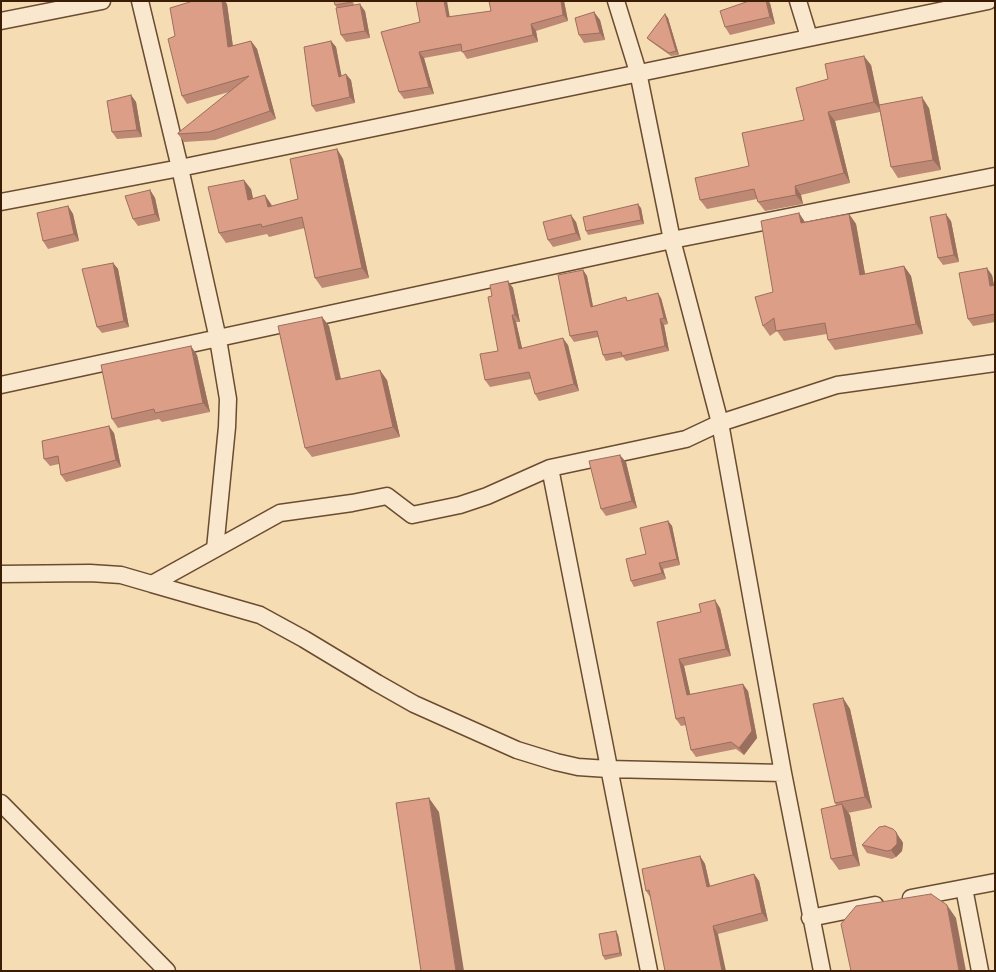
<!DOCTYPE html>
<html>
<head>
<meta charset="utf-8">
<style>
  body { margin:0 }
  #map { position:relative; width:996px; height:972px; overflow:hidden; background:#f6dcb3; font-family:"IM FELL DW Pica",serif }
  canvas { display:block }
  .frame { position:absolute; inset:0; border:2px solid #3b1c04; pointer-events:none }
</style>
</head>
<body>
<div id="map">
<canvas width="996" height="972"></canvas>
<div class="frame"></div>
</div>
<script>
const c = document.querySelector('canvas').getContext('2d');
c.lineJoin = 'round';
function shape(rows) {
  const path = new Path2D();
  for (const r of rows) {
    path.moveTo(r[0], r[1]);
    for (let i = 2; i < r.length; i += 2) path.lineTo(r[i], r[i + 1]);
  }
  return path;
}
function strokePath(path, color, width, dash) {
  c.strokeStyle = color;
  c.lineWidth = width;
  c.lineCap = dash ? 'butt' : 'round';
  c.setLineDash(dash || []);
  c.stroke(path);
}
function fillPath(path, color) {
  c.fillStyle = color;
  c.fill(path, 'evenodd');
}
const street = shape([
  [140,1,180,168,218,339,228,399,227,427,215,549],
  [616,1,638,72,672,240,720,423,783,773,822,971],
  [798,1,809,37],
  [1,21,102,1],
  [1,202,180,168,988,1],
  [1,385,672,240,995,176],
  [550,468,649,971],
  [1,574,90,573,121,575,152,584,280,513,352,503,387,496,412,515,460,505,487,496,550,468,686,439,720,423,837,385,995,363],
  [152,584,260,615,304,639,377,683,414,704,517,750,556,762,578,767,608,769,783,773],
  [1,803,167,971],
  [964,888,980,971],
  [911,898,995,882],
  [810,918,875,905]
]);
strokePath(street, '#6a4c30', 19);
strokePath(street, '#f9e8ce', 16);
fillPath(shape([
  [353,1,354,5,365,11,370,38,346,42,341,35,337,8,335,5],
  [489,1,564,1,568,21,536,31,538,42,467,59,462,51,424,58,434,94,404,99,399,92,420,22,491,11],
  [770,3,775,24,730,35,725,27],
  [227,4,233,46,251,41,257,49,276,119,215,140,184,142,178,134,229,92,187,104,182,96,175,36],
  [594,12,600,20,605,40,584,43,579,35],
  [665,14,668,18,679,55,671,56,650,41,647,38],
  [331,41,336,47,341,76,351,80,355,103,316,112,312,106],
  [871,65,879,105,929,108,941,170,898,178,891,167,880,112,835,121,850,183,801,195,803,204,765,211,758,202,757,199,707,209,700,200,749,166,804,120,828,79],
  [131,95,136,102,142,137,117,139,112,132],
  [337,149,343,159,369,278,322,288,315,278,305,228,269,237,267,234,226,243,219,233,251,189,253,198,271,204,272,206,298,199],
  [150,190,155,198,160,221,138,226,133,219],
  [68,206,73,214,79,241,48,249,43,241],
  [641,208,644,224,588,235,586,231],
  [799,213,805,222,849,214,856,224,865,274,904,266,911,276,923,334,835,350,828,340,827,334,784,341,777,331,770,336,763,326,773,292],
  [951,221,959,262,943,265,938,258],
  [576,222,581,240,553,247,548,240],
  [113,263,118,269,129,327,102,333,97,327],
  [583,270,587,276,593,306,628,301,661,298,668,324,664,325,669,351,626,361,623,357,606,361,603,355,598,337,574,342,570,336],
  [992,275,994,286,995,285,995,322,973,326,968,319],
  [508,281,513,288,520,322,516,322,522,349,568,345,579,391,539,401,535,394,531,379,490,387,485,380,498,351,492,296],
  [322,317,329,326,341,379,387,380,400,437,312,457,305,448],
  [197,355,210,412,162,422,159,419,118,428,112,419],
  [114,433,121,467,66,482,61,475,59,464,50,466,44,459],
  [626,462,637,508,606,516,601,509],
  [668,521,672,526,680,565,663,569,666,579,634,587,631,581,646,554],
  [720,608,731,656,684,666,690,694,748,691,757,738,744,755,736,749,696,757,691,750,686,725,681,726,676,719,657,622],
  [843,698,850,709,872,808,848,813,850,815,860,866,839,870,831,859,836,805,835,803],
  [901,839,903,843,902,851,896,857,892,859,867,853,862,845],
  [700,856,705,864,710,886,754,874,759,881,768,921,718,934,650,897,646,891],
  [616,931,618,935,622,956,605,960,603,956]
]), '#bd8874');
fillPath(shape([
  [222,1,225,1,227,4,234,55,228,47],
  [444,1,447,1,451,24,447,17],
  [561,1,564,1,568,21,563,15],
  [766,1,768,1,770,3,775,24,770,17],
  [360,4,365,11,370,38,365,31],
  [594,12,600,20,605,40,600,33],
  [665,14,668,18,679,55,676,51],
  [531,24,536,31,538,42,533,35],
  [251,41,257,49,276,119,270,111],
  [331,41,336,47,343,83,339,77],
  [419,52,424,58,434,94,429,87],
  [864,56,871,65,881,111,874,102],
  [346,74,351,80,355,103,350,97],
  [131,95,136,102,142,137,137,130],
  [922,97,929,108,941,170,933,160],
  [828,112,835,121,850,183,844,173],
  [337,149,343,159,369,278,362,268],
  [244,180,251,189,255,209,248,200],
  [795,186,801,195,803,204,796,195],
  [150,190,155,198,160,221,155,214],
  [265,195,271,204,275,216,268,207],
  [638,204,641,208,644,224,641,220],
  [68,206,73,214,79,241,74,234],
  [799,213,806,224,801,223],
  [849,214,856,224,867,285,860,275],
  [946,214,951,221,959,262,954,255],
  [571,215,576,222,581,240,576,233],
  [113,263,118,269,129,327,124,321],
  [904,266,911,276,923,334,916,324],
  [987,268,992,275,995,290,990,286],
  [583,270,587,276,594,312,591,307],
  [508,281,513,288,520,322,515,315],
  [658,293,661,298,668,324,664,318],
  [512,315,516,322,524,356,519,349],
  [322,317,329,326,343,389,336,380],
  [660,319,664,325,669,351,665,346],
  [563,338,568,345,579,391,574,384],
  [191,346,197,355,210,412,203,403],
  [380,370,387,380,400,437,393,427],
  [109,426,114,433,121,467,116,460],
  [620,455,626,462,637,508,632,501],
  [668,521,672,526,680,565,677,559],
  [659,563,663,569,666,579,662,573],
  [715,600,720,608,731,656,726,649],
  [679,659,684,666,692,702,687,695],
  [743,684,748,691,757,738,744,755,739,748],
  [843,698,850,709,872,808,865,797],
  [429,798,439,812,464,971,456,971],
  [842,804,850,815,860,866,853,855],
  [896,832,903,843,902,851,896,857,891,850],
  [700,856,705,864,712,895,707,887],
  [754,874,759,881,768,921,762,913],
  [947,905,956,918,966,971,959,971],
  [713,926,718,934,726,971,722,971],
  [616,931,618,935,622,956,620,953]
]), '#9a6f5e');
const building = shape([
  [193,1,222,1,228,47,251,41,270,111,209,132,178,134,178,133,249,76,182,96,168,39,175,36,170,8,193,1],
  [334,1,351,1,352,2,335,5,334,1],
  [416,1,444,1,447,17,491,11,489,1,561,1,563,15,531,24,533,35,462,52,461,44,419,52,429,87,399,92,381,32,420,22,416,1],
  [749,1,766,1,770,17,725,27,720,11,749,1],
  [360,4,365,31,341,35,336,8,360,4],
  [594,12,600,33,579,35,575,18,594,12],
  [665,14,676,51,669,53,647,38,665,14],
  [331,41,339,77,346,74,350,97,312,106,304,47,331,41],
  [864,56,874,102,828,112,844,173,795,186,796,195,758,202,754,189,700,200,695,178,749,166,742,133,804,120,796,88,828,79,825,64,864,56],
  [131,95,137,130,112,132,107,101,131,95],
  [922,97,933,160,891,167,879,105,922,97],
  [337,149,362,268,315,278,302,217,262,227,261,224,219,233,208,187,244,180,248,200,265,195,268,207,298,199,290,159,337,149],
  [150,190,155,214,133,219,125,196,150,190],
  [638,204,641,220,586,231,583,217,638,204],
  [68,206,74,234,43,241,37,213,68,206],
  [799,213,801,223,849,214,860,275,904,266,916,324,828,340,825,323,776,331,774,318,763,326,755,297,773,292,761,221,799,213],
  [946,214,954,255,938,258,930,217,946,214],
  [571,215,576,233,548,240,543,222,571,215],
  [113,263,124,321,97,327,82,269,113,263],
  [987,268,990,286,995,285,995,314,968,319,959,273,987,268],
  [583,270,591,307,626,297,627,301,658,293,664,318,660,319,665,346,622,356,621,352,603,355,597,331,570,336,558,275,583,270],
  [508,281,515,315,512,315,519,349,563,338,574,384,535,394,529,372,485,380,480,354,498,351,488,297,492,296,490,285,508,281],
  [322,317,336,380,380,370,393,427,305,448,278,326,322,317],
  [191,346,203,403,155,413,154,409,112,419,101,365,191,346],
  [109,426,116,460,61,475,58,456,44,459,42,441,109,426],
  [620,455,632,501,601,509,589,461,620,455],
  [668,521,677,559,659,563,662,573,631,581,626,559,646,554,640,528,668,521],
  [715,600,726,649,679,659,687,695,743,684,752,731,739,748,731,742,691,750,684,717,676,719,657,622,701,612,699,604,715,600],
  [843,698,865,797,835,803,813,704,843,698],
  [429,798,456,971,421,971,396,803,429,798],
  [842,804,853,855,831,859,821,809,842,804],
  [885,826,893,829,896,832,897,836,897,844,891,850,887,851,862,845,879,827,885,826],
  [700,856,707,887,754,874,762,913,713,926,722,971,665,971,649,890,646,891,642,869,700,856],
  [931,894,947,905,959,971,851,971,841,924,856,906,931,894],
  [616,931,620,953,603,956,599,934,616,931]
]);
fillPath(building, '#dc9e87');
strokePath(building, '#9a6f5e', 1);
</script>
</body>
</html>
